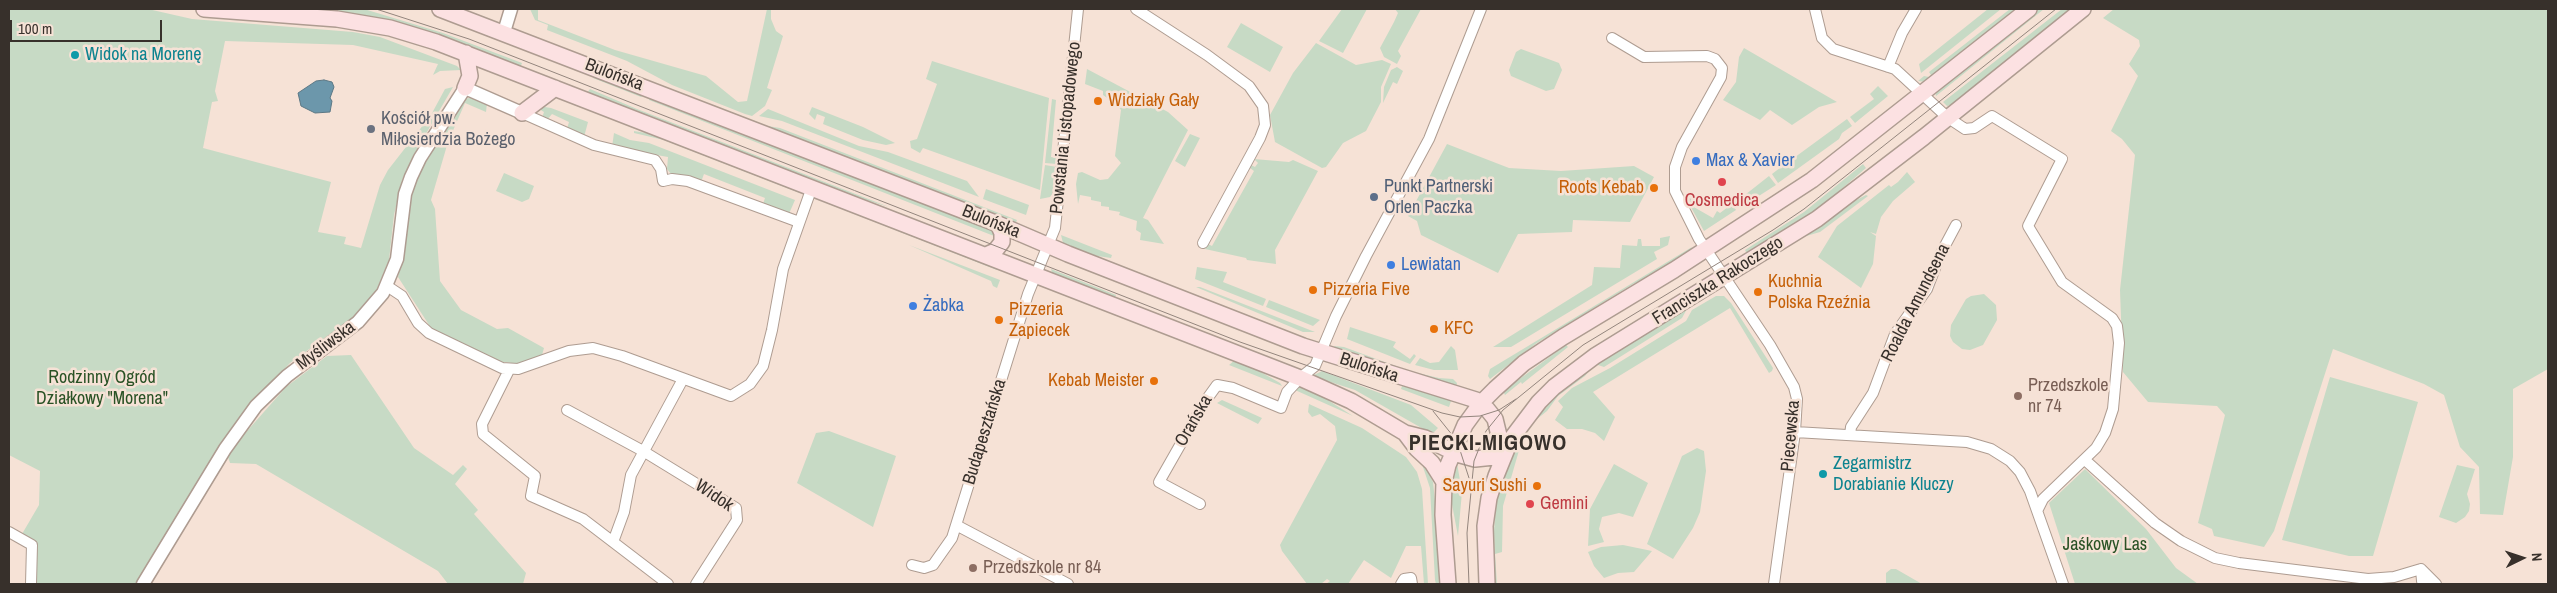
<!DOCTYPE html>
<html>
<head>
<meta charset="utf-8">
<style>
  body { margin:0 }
  #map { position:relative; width:2557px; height:593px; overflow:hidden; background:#f6e2d6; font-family:"Archivo Narrow",sans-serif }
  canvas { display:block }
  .frame { position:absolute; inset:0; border:10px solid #37302b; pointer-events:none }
  .north { position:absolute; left:2497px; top:533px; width:50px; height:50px; -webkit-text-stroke:4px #f6e2d6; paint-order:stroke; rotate:86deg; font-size:14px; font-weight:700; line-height:20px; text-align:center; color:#37302b }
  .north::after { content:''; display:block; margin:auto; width:18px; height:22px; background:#37302b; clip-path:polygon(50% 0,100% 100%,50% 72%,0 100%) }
  .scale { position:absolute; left:10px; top:20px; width:152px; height:22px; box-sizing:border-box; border:2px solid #37302b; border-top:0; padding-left:6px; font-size:15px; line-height:18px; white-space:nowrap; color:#37302b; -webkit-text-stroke:4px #f6e2d6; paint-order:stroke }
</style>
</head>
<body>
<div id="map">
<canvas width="2557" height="593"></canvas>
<div class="frame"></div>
<div class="north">N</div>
<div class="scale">100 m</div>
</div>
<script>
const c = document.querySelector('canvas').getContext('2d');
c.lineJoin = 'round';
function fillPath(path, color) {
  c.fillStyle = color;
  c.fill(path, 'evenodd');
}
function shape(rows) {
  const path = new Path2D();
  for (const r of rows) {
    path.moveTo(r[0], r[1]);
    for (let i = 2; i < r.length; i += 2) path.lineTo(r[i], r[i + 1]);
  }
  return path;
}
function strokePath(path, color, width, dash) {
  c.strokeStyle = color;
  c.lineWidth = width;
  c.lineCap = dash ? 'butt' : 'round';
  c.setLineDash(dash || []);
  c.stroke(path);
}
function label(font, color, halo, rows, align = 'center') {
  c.font = font + ' "Archivo Narrow",sans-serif';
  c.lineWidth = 5;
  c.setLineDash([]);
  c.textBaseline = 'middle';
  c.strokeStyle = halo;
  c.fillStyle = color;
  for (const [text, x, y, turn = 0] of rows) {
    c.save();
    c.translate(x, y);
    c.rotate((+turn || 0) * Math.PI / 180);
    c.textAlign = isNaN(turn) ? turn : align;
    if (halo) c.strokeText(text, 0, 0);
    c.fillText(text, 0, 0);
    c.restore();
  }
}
fillPath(shape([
  [9,9,148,9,192,19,353,32,380,37,457,66,461,70,440,71,433,75,438,64,353,45,225,41,215,91,218,101,212,102,203,148,331,182,318,232,346,237,344,244,361,248,380,185,388,170,431,115,445,89,453,87,413,156,402,180,394,215,389,260,376,291,352,318,290,363,269,386,137,584,34,584,35,542,22,534,39,505,40,471,9,455],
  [277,9,364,9,443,33,522,63,520,68,437,36],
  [530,9,538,9,538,20,615,50,706,76,738,102,747,101,767,9,771,9,771,19,776,31,783,36,767,88,772,90,765,106,752,116,745,114,672,85,627,61,547,30,548,25,535,20],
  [1342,9,1367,9,1343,53,1319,41],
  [1395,9,1421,9,1398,51,1401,56,1397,64,1384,57,1380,48,1394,22,1398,13],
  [1988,9,2001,9,1921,73,1919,64],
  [2010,9,2019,9,1925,82,1918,81,1924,76,1929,77,1931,75,1929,72],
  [2039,9,2044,9,1936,96,1935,91],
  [2062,9,2073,9,1953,104,1947,106,1943,102],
  [2114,9,2548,9,2548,369,2513,389,2513,457,2503,515,2480,514,2479,467,2460,447,2444,395,2424,384,2333,349,2274,531,2264,547,2214,536,2212,529,2198,523,2225,415,2217,406,2148,402,2123,372,2120,290,2135,155,2122,139,2111,131,2138,76,2129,64,2140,46,2139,40,2103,18],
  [1241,23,1283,47,1270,72,1227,47],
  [1316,43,1356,65,1382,60,1391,64,1381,87,1381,102,1366,131,1343,143,1326,167,1322,168,1275,142,1270,115,1293,73],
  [1744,48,1837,102,1819,107,1792,125,1770,110,1760,120,1723,100,1736,82,1739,57],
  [1521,49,1559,63,1562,70,1554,89,1546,91,1511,76,1509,70,1516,52],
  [932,61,1049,98,1040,190,923,148,920,153,911,148,910,141,917,139,937,84,926,79],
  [1397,67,1403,71,1397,84,1393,82,1383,103,1384,87,1391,70],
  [1087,69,1168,112,1188,130,1143,218,1148,220,1164,244,1140,240,1141,233,1136,230,1137,221,1119,215,1120,212,1109,210,1109,207,1101,206,1101,202,1091,200,1091,197,1080,195,1078,204,1076,184,1078,173,1082,172,1100,180,1108,179,1121,163,1115,156,1121,110,1117,105,1103,95,1103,91,1085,84],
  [595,74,994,229,999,238,649,100,650,98,643,95,641,97,593,78],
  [1878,86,1888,96,1855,123,1850,117,1874,99,1870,94],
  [590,89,637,109,889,207,840,192,587,93],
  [473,97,487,103,486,112,465,103,448,142,431,200,435,209,440,281,461,310,497,329,508,328,544,348,542,355,519,364,496,361,431,328,398,277,403,254,409,197,427,155,465,99],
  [1052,99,1056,100,1051,157,1058,158,1057,164,1045,163],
  [538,106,551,108,588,122,584,137,567,129,569,122,552,114,547,120,542,118,544,112,539,109,535,114,532,111],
  [812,107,863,127,895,143,886,145,863,140,823,124,825,117,817,114,815,120,809,114],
  [768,109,859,146,888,152,967,181,979,197,782,121,759,116],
  [1847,119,1852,126,1842,133,1839,139,1778,183,1772,174,1785,164,1780,157,1787,163],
  [761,125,780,128,1017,220,1015,225],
  [634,131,658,135,799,191,800,193,664,140,634,133],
  [614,133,630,140,649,143,795,200,788,216,763,204,765,198,704,174,701,182,688,176,671,174,667,169,668,157,612,147],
  [1190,134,1200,138,1185,167,1175,161],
  [1447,144,1509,168,1561,171,1634,166,1654,177,1630,222,1573,220,1572,232,1518,234,1498,273,1421,235,1417,221,1408,216],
  [1254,159,1289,162,1293,160,1318,171,1275,250,1276,264,1247,260,1246,258,1205,249,1208,244,1212,246,1254,171,1250,168,1251,165,1255,167,1258,163],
  [1863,164,1866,168,1809,217,1748,256,1745,250,1804,212],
  [1045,165,1057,167,1054,192,1050,197,1040,199],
  [1907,172,1915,182,1893,201,1881,217,1876,234,1870,232,1876,236,1873,264,1861,288,1818,257,1837,226,1889,185,1891,187,1898,182],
  [504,173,534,186,529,199,522,202,496,191],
  [1769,176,1776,185,1740,208,1736,202],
  [986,189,1029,205,1026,215,983,199],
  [1866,195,1868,196,1820,232,1796,239,1847,205],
  [1690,198,1694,200,1692,206,1713,218,1717,211,1720,213,1732,204,1736,210,1704,231,1687,200],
  [819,200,825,200,998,267,997,270],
  [1061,235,1112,255,1111,258,1091,255,1063,243],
  [1670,236,1668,245,1654,252,1657,259,1511,347,1493,347,1592,285,1594,267,1620,268,1622,245,1637,246,1638,239,1641,239,1642,246,1660,246,1660,238],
  [909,245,1000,280,997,288,993,286,991,281],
  [1692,247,1686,258,1633,284,1537,343,1490,379,1488,376,1490,369],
  [1197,267,1227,272,1223,282,1266,299,1263,306,1195,279],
  [1051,269,1116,295,1114,300,1053,276],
  [1196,287,1200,287,1315,332,1303,332],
  [1984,294,1996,305,1997,320,1983,345,1970,350,1962,349,1953,342,1950,336,1951,325,1966,299,1971,296],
  [1716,296,1724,296,1731,303,1773,368,1772,371,1769,373,1730,308,1593,392,1615,417,1604,441,1595,433,1582,429,1567,429,1555,420,1563,407,1558,401,1572,388,1610,368,1686,321,1692,310],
  [1269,300,1320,320,1313,326,1266,307],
  [1688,307,1682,318,1604,367,1595,364,1585,376,1558,396,1547,411,1532,423,1540,411,1560,390,1595,364],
  [1350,327,1396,342,1393,347,1410,359,1414,354,1416,356,1410,364,1347,339],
  [1566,345,1568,347,1522,384,1521,382,1505,395,1503,391],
  [1334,346,1344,347,1409,371,1439,378,1453,379,1457,383,1456,387,1337,349],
  [1451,346,1455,350,1458,370,1434,370,1415,365,1420,358,1430,363,1439,362],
  [351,355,414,448,453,475,463,465,467,469,455,484,478,510,474,514,526,573,523,584,448,584,438,571,256,464,230,463,228,457,240,439,286,387,327,356],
  [1235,360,1252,367,1280,383,1282,386,1229,365],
  [1322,371,1411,405,1438,428,1432,434,1355,390,1312,376],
  [2330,377,2418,402,2373,556,2349,556,2282,540],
  [1402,386,1452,398,1449,407,1401,389],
  [1299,387,1315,392,1353,416,1295,390],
  [1222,400,1262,418,1258,424,1217,403],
  [1309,404,1362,428,1406,457,1417,472,1422,489,1428,584,1424,584,1421,546,1406,546,1391,578,1364,560,1348,584,1326,584,1330,581,1327,579,1321,584,1307,584,1282,551,1280,545,1337,440,1335,426,1320,414,1312,417,1308,412],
  [829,431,896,456,873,527,797,483,816,433],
  [1524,433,1503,506,1502,552,1495,554,1497,584,1495,584,1494,531,1496,503,1504,473],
  [1697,448,1704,451,1706,471,1700,512,1693,528,1673,559,1647,544,1682,456],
  [1457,463,1462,492,1458,536,1450,494,1450,482],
  [1614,464,1648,483,1633,517,1619,513,1602,517,1599,529,1604,542,1588,546,1590,509],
  [1425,465,1433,482,1435,501,1439,584,1436,584,1435,580,1430,488,1423,467],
  [2457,465,2475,469,2467,494,2470,504,2469,511,2465,517,2456,523,2439,517],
  [2085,469,2146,529,2176,568,2198,584,2075,584,2049,503],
  [1623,545,1652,551,1634,572,1618,573,1604,578,1594,566,1588,552,1601,547],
  [1891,569,1896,569,1922,584,1886,584,1886,573]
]), '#c7dac5');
const water = shape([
  [324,80,332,82,334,87,330,98,332,101,330,112,315,113,301,106,298,93,316,81,324,80]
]);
fillPath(water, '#6c97ab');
strokePath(water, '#5c7885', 1);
const minor = shape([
  [1136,9,1207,55,1249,86,1263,106,1265,125,1260,138,1203,243],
  [1815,9,1822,38,1833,49,1895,69,1947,117,1965,129,1974,128,1992,116,2062,159,2028,226,2062,282,2112,318,2117,326,2119,343,2113,409,2105,433,2096,448,2043,499,2038,509],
  [1612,38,1644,57,1707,56,1715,59,1722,68,1721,77,1682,147,1675,167,1675,191,1699,239,1770,345,1794,387,1797,399,1795,432,1774,584],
  [1888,67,1902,33,1916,9],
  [522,113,594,145,655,160,661,169,663,181,672,179,688,181,799,222],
  [387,286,402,296,418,323,429,333,502,368,518,369,569,351,593,348,622,356,731,396,750,384,763,366,772,330,783,269,812,187],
  [509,370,482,424,483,434,535,476,531,496,583,519,668,584],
  [567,410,643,451,736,508,737,520,696,584],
  [1795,432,1967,442,1991,449,2010,461,2020,472,2030,491,2063,584],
  [1850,435,1851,427,1873,393,1895,334,1927,289,1940,255,1956,225],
  [2085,460,2155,523,2181,541,2215,558,2239,563,2368,579,2394,577,2421,569],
  [1200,504,1159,482,1204,403,1217,385,1233,388,1281,408,1287,392,1300,378,1315,366,1336,316,1366,256,1429,139,1481,9],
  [956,525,1068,584],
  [9,532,32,545,31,584],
  [613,542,624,512,631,475,683,379],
  [912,565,924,568,933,565,952,538,1028,294,1055,228,1078,9],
  [2421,569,2436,584],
  [2421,569,2422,581,2425,584],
  [1401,584,1404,579,1411,578,1412,584]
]);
const tertiary = shape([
  [504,32,511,9],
  [143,584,225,449,256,406,287,376,358,322,383,293,397,259,405,194,411,177,420,158,465,88,522,113]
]);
const secondary = shape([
  [204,9,337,19,390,28,436,42,1300,378,1351,401,1405,433,1425,438,1457,454,1475,459,1504,456],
  [440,9,998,224,1068,254,1303,346,1476,400,1487,409,1495,419,1504,456],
  [465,88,470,76,466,53],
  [522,113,555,88],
  [986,255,995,251,1002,242,1002,233,998,224],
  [1405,433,1417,449,1432,463,1444,482],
  [1448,584,1443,515,1444,482,1448,465,1465,425,1481,403,1495,389,1524,363,1563,337,1674,270,1812,180,2029,9],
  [1487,584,1485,526,1489,498,1496,476,1511,439,1539,402,1554,387,1595,356,1817,219,1924,137,2083,9]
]);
strokePath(minor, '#ae9c91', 12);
strokePath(tertiary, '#ae9c91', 15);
strokePath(secondary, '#ae9c91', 18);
strokePath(minor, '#fff', 10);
strokePath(tertiary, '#fff', 12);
strokePath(secondary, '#fce1e2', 15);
strokePath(shape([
  [376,9,469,39,1240,342,1442,413,1460,417,1480,416,1499,410,1516,399],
  [1433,411,1457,441,1469,478],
  [1469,584,1467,533,1474,461,1486,431,1503,410,1583,345,1773,230,1804,209,2056,9]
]), '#93857d', 1);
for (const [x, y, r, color] of [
  [75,55,5,"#0f9aa8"],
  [1098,101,5,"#e8710a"],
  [371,129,5,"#6b7280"],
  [1696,161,5,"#3f7fe0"],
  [1722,182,5,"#e0444e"],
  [1654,188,5,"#e8710a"],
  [1374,197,5,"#5c6f8a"],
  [1391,265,5,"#3f7fe0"],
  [1313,290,5,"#e8710a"],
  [1758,292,5,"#e8710a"],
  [913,306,5,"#3f7fe0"],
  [999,320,5,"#e8710a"],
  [1434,329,5,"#e8710a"],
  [1154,381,5,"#e8710a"],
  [2018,396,5,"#8d6e63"],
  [1823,474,5,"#0f9aa8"],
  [1537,486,5,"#e8710a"],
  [1530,504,5,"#e0444e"],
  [973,568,5,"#8d6e63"]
]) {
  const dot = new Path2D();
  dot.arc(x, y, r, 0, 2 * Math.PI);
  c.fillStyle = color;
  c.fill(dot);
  strokePath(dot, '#f6e2d6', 2);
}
label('18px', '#0d838f', '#f6e2d6', [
  ["Widok na Morenę",85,55],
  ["Zegarmistrz",1833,464],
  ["Dorabianie Kluczy",1833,485]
], 'left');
label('18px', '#37302b', '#f6e2d6', [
  ["Bulońska",614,75,21],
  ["Powstania Listopadowego",1066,128,-84],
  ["Bulońska",991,222,22],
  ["Franciszka Rakoczego",1718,281,-32],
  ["Roalda Amundsena",1916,303,-63],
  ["Myśliwska",326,346,-37],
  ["Bulońska",1369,368,18],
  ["Orańska",1194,421,-60],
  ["Budapesztańska",985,432,-73],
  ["Piecewska",1791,436,-85],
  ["Widok",714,496,34]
]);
label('18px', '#c56008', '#f6e2d6', [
  ["Widziały Gały",1108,101],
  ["Roots Kebab",1644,188,"right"],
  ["Kuchnia",1768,282],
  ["Polska Rzeźnia",1768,303],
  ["Pizzeria Five",1323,290],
  ["Pizzeria",1009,310],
  ["Zapiecek",1009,331],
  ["KFC",1444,329],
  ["Kebab Meister",1144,381,"right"],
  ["Sayuri Sushi",1527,486,"right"]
], 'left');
label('18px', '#5b616d', '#f6e2d6', [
  ["Kościół pw.",381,119],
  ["Miłosierdzia Bożego",381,140]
], 'left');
label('18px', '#366cbe', '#f6e2d6', [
  ["Max & Xavier",1706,161],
  ["Lewiatan",1401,265],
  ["Żabka",923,306]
], 'left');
label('18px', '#4e5e75', '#f6e2d6', [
  ["Punkt Partnerski",1384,187],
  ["Orlen Paczka",1384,208]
], 'left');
label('18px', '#be3a42', '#f6e2d6', [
  ["Cosmedica",1722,201],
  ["Gemini",1540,504,"left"]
]);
label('18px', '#295225', '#f6e2d6', [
  ["Rodzinny Ogród",102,378],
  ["Działkowy \"Morena\"",102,399],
  ["Jaśkowy Las",2105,545]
]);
label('18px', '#785e54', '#f6e2d6', [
  ["Przedszkole",2028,386],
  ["nr 74",2028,407],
  ["Przedszkole nr 84",983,568]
], 'left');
c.letterSpacing = '1px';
label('bold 22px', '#37302b', '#f6e2d6', [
  ["PIECKI-MIGOWO",1488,444]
]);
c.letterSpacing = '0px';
</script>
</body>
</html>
